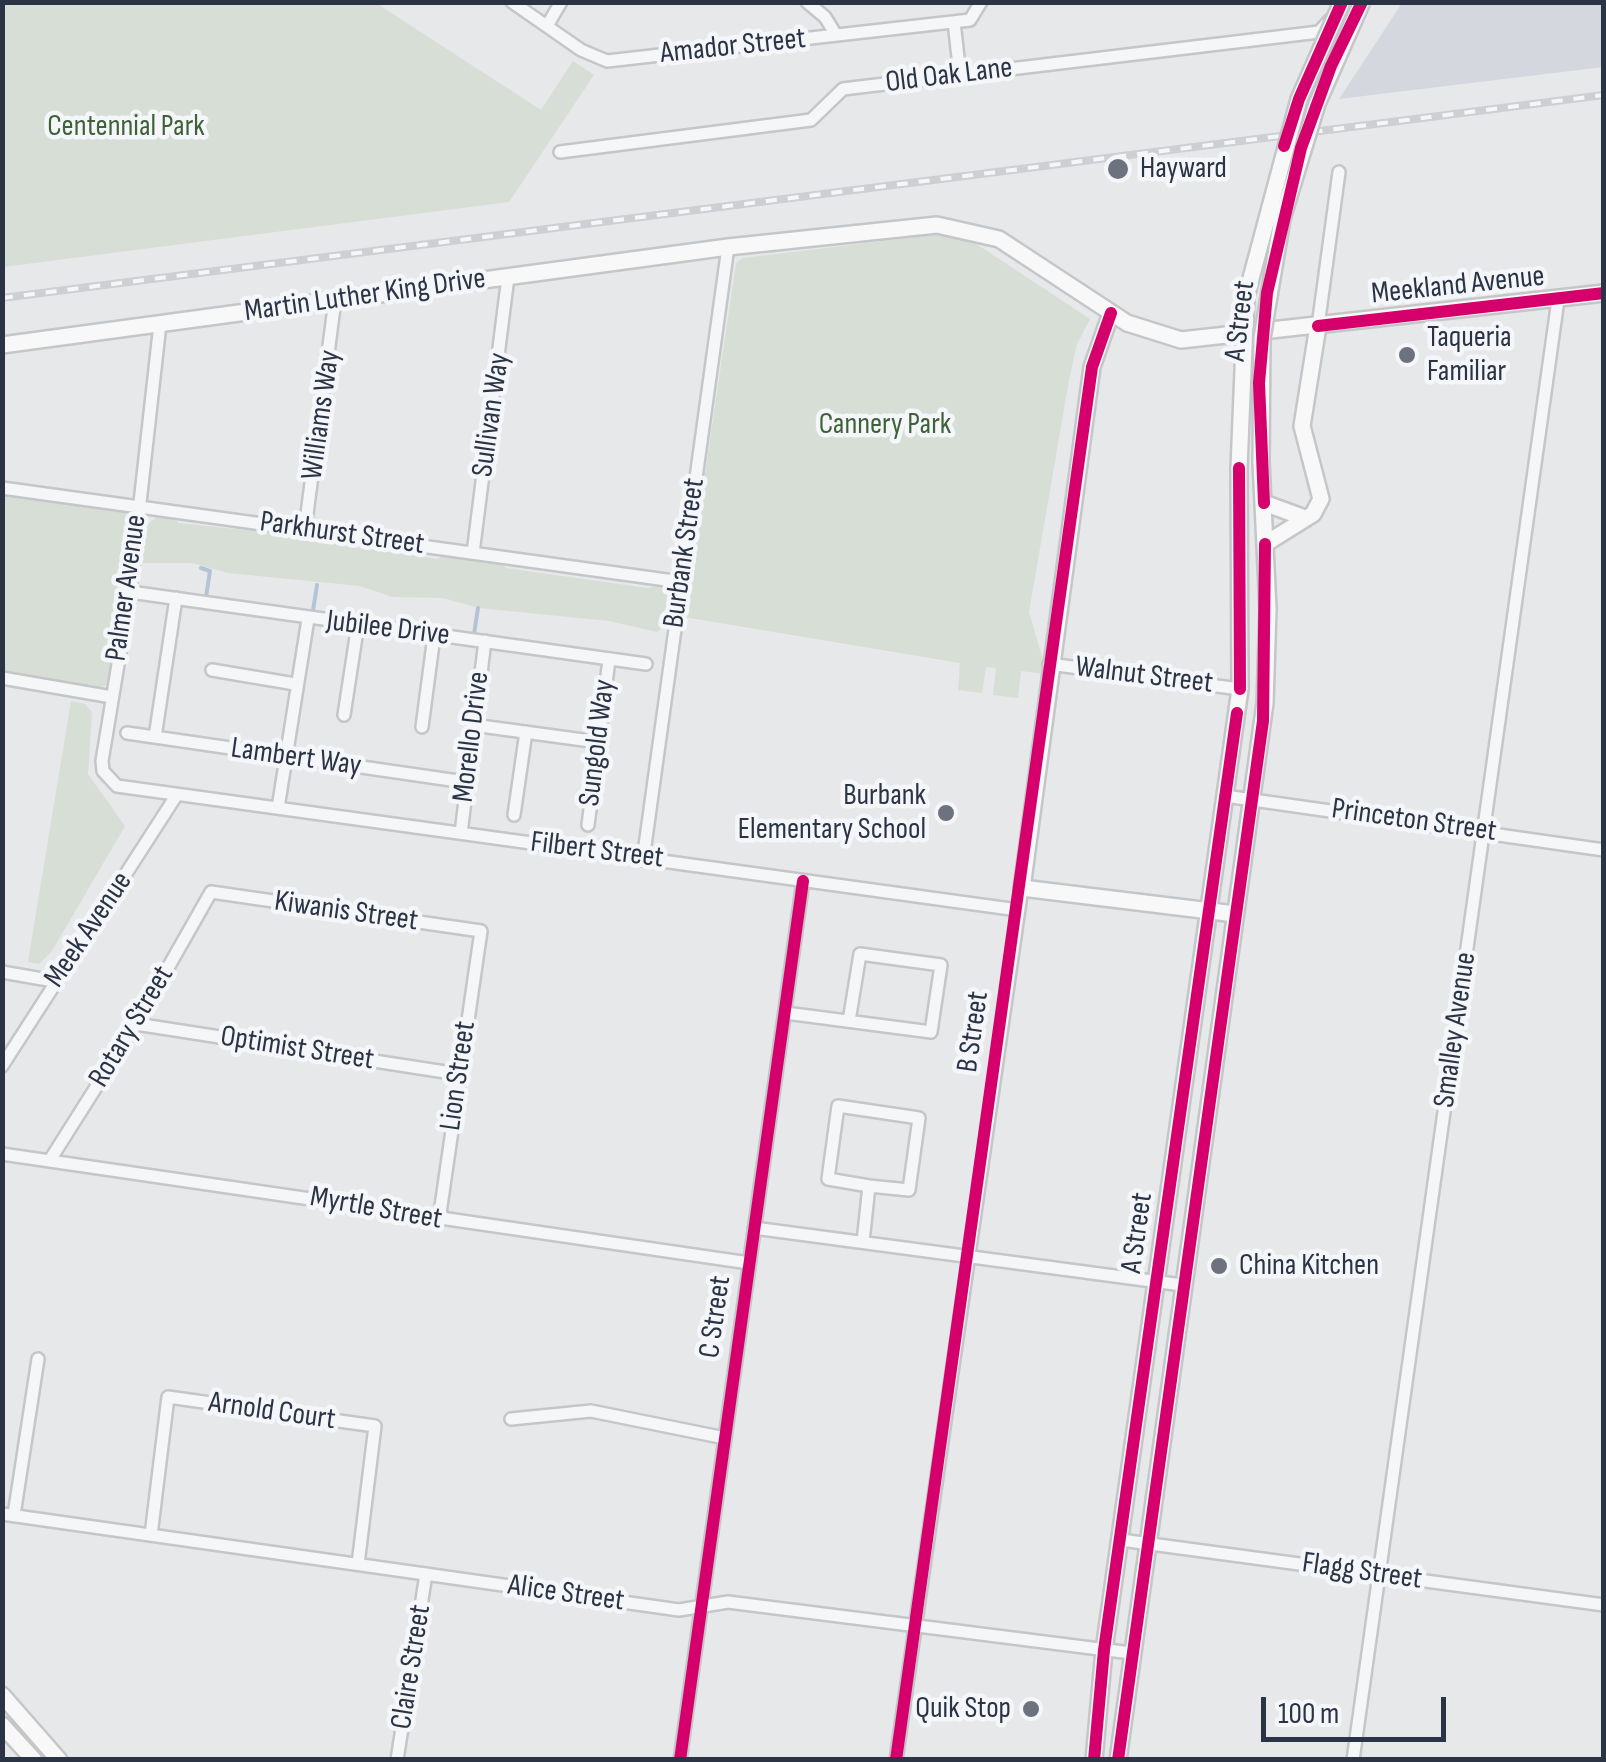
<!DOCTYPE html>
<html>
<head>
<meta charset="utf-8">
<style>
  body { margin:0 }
  #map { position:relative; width:1606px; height:1762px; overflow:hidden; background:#e6e8ea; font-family:"Sofia Sans Condensed",sans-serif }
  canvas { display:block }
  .frame { position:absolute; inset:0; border:5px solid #2b3445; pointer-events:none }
  .scale { position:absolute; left:1261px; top:1697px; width:185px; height:45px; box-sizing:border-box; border:5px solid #2b3445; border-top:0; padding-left:12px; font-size:30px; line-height:35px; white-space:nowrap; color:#2b3445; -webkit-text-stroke:8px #f4f6f9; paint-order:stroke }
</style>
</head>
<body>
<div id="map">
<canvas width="1606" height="1762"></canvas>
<div class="frame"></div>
<div class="scale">100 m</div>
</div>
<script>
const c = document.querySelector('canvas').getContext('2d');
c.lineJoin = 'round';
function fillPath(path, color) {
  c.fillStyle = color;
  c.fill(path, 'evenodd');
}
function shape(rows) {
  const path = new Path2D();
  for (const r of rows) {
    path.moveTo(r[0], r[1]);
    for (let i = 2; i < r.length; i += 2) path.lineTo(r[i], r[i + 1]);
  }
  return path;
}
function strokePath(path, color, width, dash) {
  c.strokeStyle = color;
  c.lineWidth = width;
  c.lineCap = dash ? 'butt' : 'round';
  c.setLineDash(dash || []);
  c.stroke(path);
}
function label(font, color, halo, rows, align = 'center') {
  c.font = font + ' "Sofia Sans Condensed",sans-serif';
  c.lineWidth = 9;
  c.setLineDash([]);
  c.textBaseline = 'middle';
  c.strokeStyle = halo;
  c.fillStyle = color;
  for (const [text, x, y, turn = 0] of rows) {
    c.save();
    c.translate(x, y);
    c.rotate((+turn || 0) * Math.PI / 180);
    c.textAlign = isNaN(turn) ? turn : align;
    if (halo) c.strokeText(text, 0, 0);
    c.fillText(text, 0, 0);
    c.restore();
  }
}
fillPath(shape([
  [1402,3,1603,3,1603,67,1339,99]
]), '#d4d7dd');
fillPath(shape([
  [2,3,376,3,541,110,573,61,594,75,509,202,3,267],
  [941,234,978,245,1090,319,1077,344,1069,380,1029,612,1047,674,1021,671,1018,698,993,695,996,668,986,667,982,693,958,690,960,663,684,617,736,263,743,258],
  [2,495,122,511,131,516,113,674,108,685,98,688,3,672],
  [158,516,175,518,178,523,332,539,336,544,438,559,444,555,502,563,506,568,647,588,660,585,673,597,669,623,657,632,609,621,479,608,443,598,392,597,360,586,228,573,192,563,140,563,145,526],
  [71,701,85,704,92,712,88,774,125,826,52,951,39,964,28,962]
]), '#d6ded6');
strokePath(shape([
  [201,568,210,571,206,597],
  [313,611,317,585],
  [474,634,478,608]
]), '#b4c4d5', 4);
const street = shape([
  [512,2,581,50,607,61,970,20,981,2],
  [807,2,825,17,836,35],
  [954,22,960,75],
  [547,26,561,2],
  [560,152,811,120,843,89,1319,32,1331,19],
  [160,324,130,592,102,761,103,771,117,786,1018,910],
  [1318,326,1339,172],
  [2,488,681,582],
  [305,529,335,300],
  [473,553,508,277],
  [130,592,646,664],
  [1049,664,1240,689],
  [212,670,295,684],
  [2,678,112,697],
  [344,715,358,624],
  [473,725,598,742],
  [422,727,434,636],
  [127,733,465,782],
  [155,737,176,598],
  [1225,796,1604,850],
  [278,808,308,619],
  [514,815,526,732],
  [588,825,609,660],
  [461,833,485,641],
  [643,860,728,247],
  [2,972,54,981],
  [785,1013,801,1015,931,1032,941,965,860,954,849,1021],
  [136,1024,458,1074],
  [2,1066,176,796],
  [2,1154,749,1263],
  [50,1160,136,1024,211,892,481,931,439,1220],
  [754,1228,1182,1285],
  [863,1242,869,1186,909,1190,919,1118,838,1106,828,1179,869,1186],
  [511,1419,591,1411,725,1438],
  [2,1514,679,1610,728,1602,1131,1653],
  [14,1515,38,1359],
  [151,1535,168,1397,375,1426,358,1564],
  [1121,1540,1604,1605],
  [397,1760,426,1574],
  [680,1760,803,881],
  [896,1760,1022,888],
  [1353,1760,1558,300]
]);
const secondary = shape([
  [1111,313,1092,367,1022,888,1235,914],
  [2,345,728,247,937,225,999,239,1127,323,1181,340,1604,293],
  [1264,503,1305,518],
  [1265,544,1313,514,1321,499,1302,426,1318,326],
  [2,1695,59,1760],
  [2,1725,34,1760],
  [1094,1760,1104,1650,1240,689,1239,468],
  [1118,1760,1265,703,1268,609,1261,462]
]);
strokePath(street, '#c4c6c8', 16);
strokePath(secondary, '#c4c6c8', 20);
strokePath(street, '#f5f6f7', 11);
strokePath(secondary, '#f8f8f8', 15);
const rail = shape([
  [2,298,1604,95]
]);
strokePath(rail, '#cecfd2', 8);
strokePath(rail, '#f4f6f9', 4, [11]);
const secondaryBridge = shape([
  [1261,462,1262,338,1282,219,1317,104,1362,2],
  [1239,468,1246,297,1299,99,1342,2]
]);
strokePath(secondaryBridge, '#c4c6c8', 20, []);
strokePath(secondaryBridge, '#f8f8f8', 15);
strokePath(shape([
  [1284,146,1299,99,1342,2],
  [1318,326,1604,293],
  [1239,468,1240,689],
  [1264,503,1259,383,1267,293,1301,148,1331,66,1362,2],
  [680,1760,803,881],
  [896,1760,1092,367,1111,313],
  [1094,1760,1104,1650,1237,713],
  [1118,1760,1263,721,1265,544]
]), '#d6006c', 12);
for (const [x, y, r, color] of [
  [1118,169,12,"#6c737f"],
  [1407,355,10,"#6c737f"],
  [946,813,10,"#6c737f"],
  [1219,1266,10,"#6c737f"],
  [1031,1709,10,"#6c737f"]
]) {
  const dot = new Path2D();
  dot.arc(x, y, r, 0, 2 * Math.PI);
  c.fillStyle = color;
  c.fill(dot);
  strokePath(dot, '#f4f6f9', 4);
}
label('30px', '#2b3445', '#f4f6f9', [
  ["Amador Street",733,47,-6],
  ["Old Oak Lane",949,76,-7],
  ["Meekland Avenue",1458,286,-6],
  ["Martin Luther King Drive",365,296,-8],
  ["A Street",1241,321,-83],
  ["Williams Way",322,415,-82],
  ["Sullivan Way",492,415,-82],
  ["Parkhurst Street",342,534,8],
  ["Burbank Street",685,553,-82],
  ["Palmer Avenue",127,588,-82],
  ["Jubilee Drive",388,629,7],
  ["Walnut Street",1144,676,7],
  ["Morello Drive",472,737,-83],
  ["Sungold Way",598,743,-83],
  ["Lambert Way",296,758,8],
  ["Princeton Street",1414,821,8],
  ["Filbert Street",597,851,7],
  ["Kiwanis Street",346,912,8],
  ["Meek Avenue",89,930,-56],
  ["Rotary Street",132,1027,-59],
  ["Smalley Avenue",1456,1030,-82],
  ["B Street",974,1032,-82],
  ["Optimist Street",297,1049,9],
  ["Lion Street",459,1076,-82],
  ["Myrtle Street",376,1209,10],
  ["A Street",1138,1233,-82],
  ["C Street",716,1317,-82],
  ["Arnold Court",272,1412,8],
  ["Flagg Street",1362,1572,8],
  ["Alice Street",566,1594,8],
  ["Claire Street",412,1667,-81]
]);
label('30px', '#3f6138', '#f4f6f9', [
  ["Centennial Park",126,127],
  ["Cannery Park",885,425]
]);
label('30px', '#2b3445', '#f4f6f9', [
  ["Hayward",1140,169],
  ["Taqueria",1427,338],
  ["Familiar",1427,372],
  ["Burbank",926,796,"right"],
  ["Elementary School",926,830,"right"],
  ["China Kitchen",1239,1266],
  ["Quik Stop",1011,1709,"right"]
], 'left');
</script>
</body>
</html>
